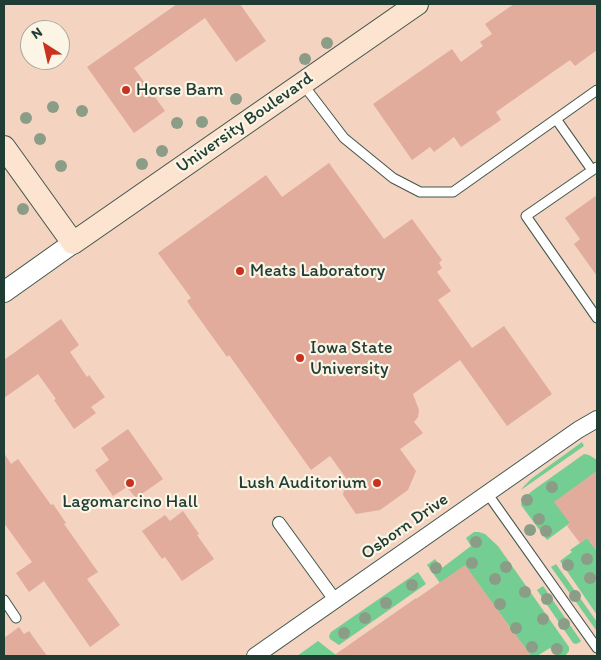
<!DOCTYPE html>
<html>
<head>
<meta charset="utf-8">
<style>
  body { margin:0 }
  #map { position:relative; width:601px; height:660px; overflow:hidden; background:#f8e7d0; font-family:Itim,sans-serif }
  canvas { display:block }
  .frame { position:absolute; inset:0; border:5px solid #1f3d34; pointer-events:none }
  .north { position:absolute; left:20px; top:20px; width:50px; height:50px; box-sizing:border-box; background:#fcf5e5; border:1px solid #a4ab9e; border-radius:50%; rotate:325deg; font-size:14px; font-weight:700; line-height:20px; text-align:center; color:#1f3d34 }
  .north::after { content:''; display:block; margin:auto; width:18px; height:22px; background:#c8321e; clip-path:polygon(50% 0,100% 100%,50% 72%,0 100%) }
</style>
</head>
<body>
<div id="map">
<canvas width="601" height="660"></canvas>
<div class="frame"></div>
<div class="north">N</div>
</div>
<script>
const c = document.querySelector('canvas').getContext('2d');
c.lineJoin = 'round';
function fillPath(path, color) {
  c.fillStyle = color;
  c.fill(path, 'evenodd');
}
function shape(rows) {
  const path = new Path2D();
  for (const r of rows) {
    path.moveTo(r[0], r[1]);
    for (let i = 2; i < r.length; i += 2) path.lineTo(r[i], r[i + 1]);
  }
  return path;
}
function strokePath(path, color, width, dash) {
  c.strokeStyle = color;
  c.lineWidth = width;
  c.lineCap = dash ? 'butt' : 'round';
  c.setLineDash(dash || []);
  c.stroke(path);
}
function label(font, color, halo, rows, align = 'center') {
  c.font = font + ' Itim,sans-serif';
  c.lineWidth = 4.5;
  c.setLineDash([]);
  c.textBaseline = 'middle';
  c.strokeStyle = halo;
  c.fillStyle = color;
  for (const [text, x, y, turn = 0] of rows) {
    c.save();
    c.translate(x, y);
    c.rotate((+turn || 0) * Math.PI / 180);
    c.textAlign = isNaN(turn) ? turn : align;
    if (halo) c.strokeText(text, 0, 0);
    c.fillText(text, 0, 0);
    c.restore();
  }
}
fillPath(shape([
  [4,4,597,4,597,656,4,656],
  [30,30,60,30,60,60,30,60]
]), '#f5d3c1');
fillPath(shape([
  [582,442,584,446,521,490,524,486,531,479],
  [584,454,589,455,597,460,597,471,555,502,570,523,547,540,521,505,522,500,532,491],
  [474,532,479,532,485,534,498,546,569,647,569,651,565,656,557,656,550,648,537,656,531,656,465,566,440,583,427,565,435,559,442,568,471,546,466,538],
  [587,538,597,551,597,615,560,561,572,552,570,550],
  [556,564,597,622,597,629,596,630,551,567],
  [418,572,426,584,339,645,330,639,329,636,331,632],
  [543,586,581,641,580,642,576,644,573,643,537,590],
  [318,641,336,655,333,656,297,656]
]), '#74ce94');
fillPath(shape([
  [177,4,240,4,266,41,236,62,205,18,134,68,165,111,134,133,87,67],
  [514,4,597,4,597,50,575,66,570,60,496,112,501,120,461,147,454,137,434,152,430,147,412,160,373,104,452,49,461,62,483,46,480,42,492,34,485,24],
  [329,163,384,239,412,219,442,260,439,263,442,268,437,272,451,291,438,300,472,348,504,326,552,394,507,426,460,360,413,394,419,410,418,417,414,422,423,433,400,449,416,471,408,490,380,510,356,514,343,495,346,478,330,456,311,470,229,355,227,357,191,307,187,301,191,298,158,253,266,175,282,197],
  [597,195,597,276,574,244,580,239,565,218],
  [61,319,79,345,70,352,87,377,89,375,105,397,91,407,96,413,74,429,54,400,56,399,38,374,4,398,4,360],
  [128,429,163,479,136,498,127,487,113,496,95,470,109,460,101,448],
  [4,453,11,464,18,459,51,505,53,504,66,523,64,524,98,572,87,579,120,625,90,647,44,581,29,592,16,573,32,562,4,523],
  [597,471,597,551,587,538,580,543,567,526,570,523,554,502],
  [183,511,199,534,197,535,214,559,182,581,165,557,162,559,142,531,165,515,170,521],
  [465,565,531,656,333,656,416,598,416,599],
  [19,627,24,634,29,631,47,656,4,656,4,638]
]), '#e2ac9d');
const service = shape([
  [302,83,344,138,393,178,420,192,453,192,597,90],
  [556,119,592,170],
  [597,167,526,216,597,318],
  [487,493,597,648],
  [4,600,16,618]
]);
const pedestrian = shape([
  [279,523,335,600]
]);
const minor = shape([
  [255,656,578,430,597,419]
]);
const tertiary = shape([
  [4,292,73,243]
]);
const secondary = shape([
  [4,147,73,243,417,4]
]);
strokePath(service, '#40564b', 11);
strokePath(pedestrian, '#40564b', 14);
strokePath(minor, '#40564b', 18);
strokePath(tertiary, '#40564b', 22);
strokePath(secondary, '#40564b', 24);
strokePath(service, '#fff', 9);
strokePath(pedestrian, '#fff', 12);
strokePath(minor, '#fff', 16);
strokePath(tertiary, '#fff', 20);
strokePath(secondary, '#fde4d1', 22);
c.fillStyle = '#8c9d87';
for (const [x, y] of [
  [327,43],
  [305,59],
  [236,99],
  [53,107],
  [82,111],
  [26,118],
  [202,122],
  [177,123],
  [40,139],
  [162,151],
  [142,164],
  [61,166],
  [23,209],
  [552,487],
  [527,500],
  [539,519],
  [530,530],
  [546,531],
  [476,542],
  [587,559],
  [472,563],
  [568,565],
  [506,567],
  [436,568],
  [590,578],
  [495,579],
  [412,585],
  [525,592],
  [575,596],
  [547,599],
  [386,603],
  [500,604],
  [365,618],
  [543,619],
  [564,624],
  [516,628],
  [344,633],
  [532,647],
  [557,649]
]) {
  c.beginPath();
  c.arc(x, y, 6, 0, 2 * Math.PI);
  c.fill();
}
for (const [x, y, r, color] of [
  [126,90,5,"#c8321e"],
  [240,271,5,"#c8321e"],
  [300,358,5,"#c8321e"],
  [130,483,5,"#c8321e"],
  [377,483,5,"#c8321e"]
]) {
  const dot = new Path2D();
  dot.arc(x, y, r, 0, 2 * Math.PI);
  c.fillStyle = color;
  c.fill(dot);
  strokePath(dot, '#fcf5e5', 2);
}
label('18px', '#1f3d34', '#fcf5e5', [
  ["Horse Barn",136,90],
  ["Meats Laboratory",250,271],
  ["Iowa State",310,348],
  ["University",310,369],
  ["Lush Auditorium",367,483,"right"],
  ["Lagomarcino Hall",130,502,"center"]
], 'left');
label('18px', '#1f3d34', '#fcf5e5', [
  ["University Boulevard",245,123,-35],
  ["Osborn Drive",405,527,-35]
]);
</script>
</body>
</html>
